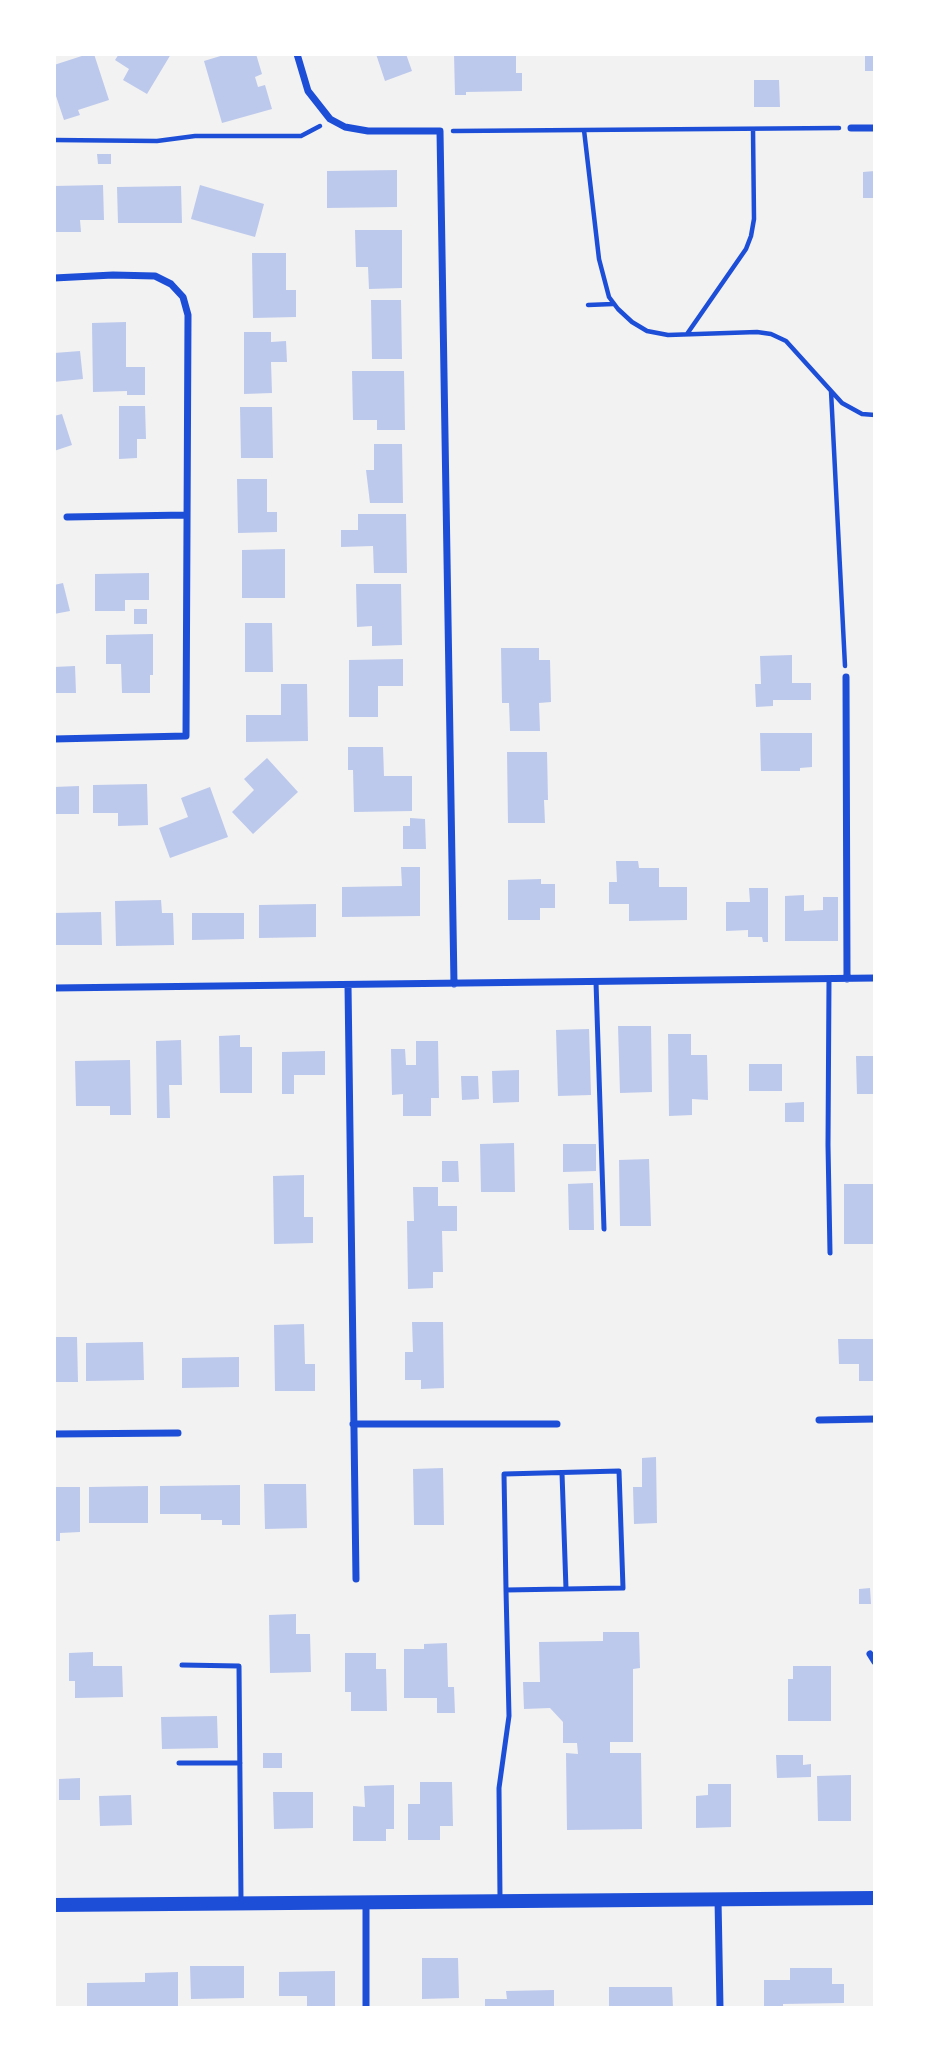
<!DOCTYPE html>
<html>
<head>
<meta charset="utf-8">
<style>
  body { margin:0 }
  #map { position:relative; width:929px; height:2062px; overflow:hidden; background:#f2f2f2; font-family:"Sofia Sans Condensed",sans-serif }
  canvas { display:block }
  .frame { position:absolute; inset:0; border:56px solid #fff; pointer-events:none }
</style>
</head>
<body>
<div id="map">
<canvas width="929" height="2062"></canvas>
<div class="frame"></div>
</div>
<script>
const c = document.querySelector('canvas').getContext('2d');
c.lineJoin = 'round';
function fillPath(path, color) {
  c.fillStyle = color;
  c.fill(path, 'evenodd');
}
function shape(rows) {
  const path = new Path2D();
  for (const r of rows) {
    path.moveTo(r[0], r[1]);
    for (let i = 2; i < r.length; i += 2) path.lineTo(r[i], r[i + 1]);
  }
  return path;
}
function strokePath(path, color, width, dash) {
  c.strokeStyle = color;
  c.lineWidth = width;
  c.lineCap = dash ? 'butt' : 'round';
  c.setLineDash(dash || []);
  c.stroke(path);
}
fillPath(shape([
  [88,54,94,54,109,100,78,110,80,115,64,120,54,90,54,65],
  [119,54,171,54,147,94,123,80,129,69,115,60],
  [227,54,256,54,262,74,255,77,258,87,265,85,272,109,222,123,204,61],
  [376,54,406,54,412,71,385,81],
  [454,54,516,54,516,73,522,73,522,91,466,92,466,95,455,95],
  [865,54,875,54,875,71,865,71],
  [754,80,779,80,780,107,754,107],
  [97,154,111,154,111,164,98,164],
  [397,170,397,207,327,208,327,171],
  [875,171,875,198,863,198,863,172],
  [103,185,104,220,80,220,81,232,54,232,54,186],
  [200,185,264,204,255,237,191,219],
  [181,186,182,223,118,223,117,187],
  [355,230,402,230,402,288,369,289,368,267,356,267],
  [252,253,286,253,286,290,296,290,296,317,253,318],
  [371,300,401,300,402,359,372,359],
  [126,322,126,367,145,367,145,395,127,395,127,391,93,392,92,323],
  [244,332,271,332,271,342,286,341,287,362,271,362,272,393,244,394],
  [80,351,83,379,54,382,54,353],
  [352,371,404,371,405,430,377,430,377,420,353,420],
  [119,406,145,406,146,439,137,439,137,458,119,459],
  [240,407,272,407,273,458,241,458],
  [62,414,72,445,54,451,54,416],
  [374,444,402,444,403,503,370,503,366,470,374,470],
  [237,479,267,479,267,512,277,512,277,532,238,533],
  [358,514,406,514,407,573,374,573,373,546,341,547,341,530,358,530],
  [285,549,285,598,242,598,242,550],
  [149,573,149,600,125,600,125,611,95,611,95,574],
  [63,583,70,611,54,614,54,585],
  [356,584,401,584,402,645,372,646,372,626,357,627],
  [134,609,147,609,147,624,134,624],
  [245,623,272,623,273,672,245,672],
  [153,634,153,675,150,675,150,693,122,693,121,664,106,664,106,635],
  [501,648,539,648,539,660,550,660,551,702,539,703,540,731,510,731,509,703,502,703],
  [792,655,792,683,811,683,811,700,773,700,773,706,756,707,755,684,761,684,760,656],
  [403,659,403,686,378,686,378,717,349,717,349,660],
  [75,666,76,693,54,693,54,667],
  [281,684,307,684,308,741,246,742,246,715,281,715],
  [760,733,812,733,812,767,800,768,800,771,761,771],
  [348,747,383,747,384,776,412,776,412,811,354,812,353,770,348,770],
  [507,752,547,752,548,800,544,800,545,823,508,823],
  [267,758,298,792,253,834,232,812,254,790,244,779],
  [147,784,148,825,118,826,118,813,93,813,93,785],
  [79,786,79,814,54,814,54,787],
  [210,787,228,837,170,858,159,828,188,817,181,798],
  [410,818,425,819,426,849,403,849,403,826,410,826],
  [616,861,638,861,639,868,659,868,659,887,687,887,687,920,629,921,629,904,609,904,609,882,617,882],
  [401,867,420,867,420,916,342,917,342,887,402,886],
  [541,879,541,884,555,884,555,908,540,908,540,920,508,920,508,880],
  [749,888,768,888,768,942,763,942,762,937,748,937,748,930,726,931,726,902,750,902],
  [804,895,804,911,823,910,823,897,838,897,838,941,785,941,785,896],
  [161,900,162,913,173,913,174,945,116,946,115,901],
  [316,904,316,937,259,938,259,905],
  [101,912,102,945,54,945,54,913],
  [192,913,244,913,244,939,192,940],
  [618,1026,651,1026,652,1092,620,1093],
  [589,1029,591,1095,558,1096,556,1030],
  [668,1034,691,1034,691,1055,707,1055,708,1100,692,1099,692,1115,669,1116],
  [240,1035,240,1047,252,1047,252,1093,220,1093,219,1036],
  [181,1040,182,1085,169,1085,170,1118,157,1118,156,1041],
  [416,1041,438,1041,439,1098,431,1098,431,1116,403,1116,403,1094,392,1095,391,1049,405,1049,406,1065,416,1065],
  [325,1051,325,1075,294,1075,294,1094,282,1094,282,1052],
  [856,1056,875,1056,875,1094,857,1094],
  [130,1060,131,1115,110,1115,110,1106,76,1106,75,1061],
  [749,1064,782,1064,782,1091,749,1091],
  [519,1070,519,1102,493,1103,492,1071],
  [461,1076,478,1076,479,1099,462,1100],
  [804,1102,804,1122,785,1122,785,1103],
  [514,1143,515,1192,481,1192,480,1144],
  [563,1144,596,1144,596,1171,563,1172],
  [649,1159,651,1226,620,1226,619,1160],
  [442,1161,458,1161,459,1182,442,1182],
  [304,1175,304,1217,313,1217,313,1243,274,1244,273,1176],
  [593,1183,594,1230,569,1230,568,1184],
  [844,1184,875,1184,875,1244,844,1244],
  [413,1187,438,1187,438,1206,457,1206,457,1231,442,1231,443,1272,433,1272,433,1288,408,1289,407,1221,414,1221],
  [412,1322,443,1322,444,1388,421,1389,421,1380,405,1380,405,1352,413,1352],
  [304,1324,305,1364,315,1364,315,1391,275,1391,274,1325],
  [54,1337,77,1337,78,1382,54,1382],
  [838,1339,875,1339,875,1381,859,1381,859,1364,839,1364],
  [143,1342,144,1380,86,1381,86,1343],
  [239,1357,239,1387,182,1388,182,1358],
  [656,1457,657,1523,634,1524,633,1487,642,1487,642,1458],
  [443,1468,444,1525,414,1525,413,1469],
  [264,1484,306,1484,307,1528,265,1529],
  [240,1485,240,1525,222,1525,222,1520,201,1520,201,1514,160,1514,160,1486],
  [148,1486,148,1523,89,1523,89,1487],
  [54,1487,80,1487,80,1532,60,1533,60,1541,54,1541],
  [870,1588,871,1604,859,1604,859,1589],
  [296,1614,296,1634,310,1634,311,1672,270,1673,269,1615],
  [603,1632,639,1632,640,1668,633,1669,633,1742,610,1742,610,1753,641,1753,642,1829,567,1830,566,1753,578,1754,577,1743,563,1743,563,1722,550,1708,524,1709,523,1682,540,1682,539,1642,603,1641],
  [447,1643,448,1687,454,1687,455,1713,437,1713,437,1698,404,1698,404,1649,424,1649,424,1644],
  [93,1652,93,1666,122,1666,123,1697,75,1698,75,1681,69,1681,69,1653],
  [345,1653,376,1653,376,1669,386,1669,387,1711,351,1711,351,1692,345,1692],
  [793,1666,831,1666,831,1721,788,1721,788,1679,793,1679],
  [217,1716,218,1748,162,1749,161,1717],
  [263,1753,282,1753,282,1768,263,1768],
  [776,1755,803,1755,803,1765,811,1764,811,1777,777,1778],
  [851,1775,851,1821,818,1821,817,1776],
  [80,1778,80,1800,59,1800,59,1779],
  [420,1782,452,1782,453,1826,440,1826,440,1840,408,1840,408,1804,420,1804],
  [708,1784,731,1784,731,1827,696,1828,696,1796,708,1795],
  [394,1785,394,1829,386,1829,386,1841,353,1841,353,1806,365,1807,364,1786],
  [273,1792,313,1792,313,1828,274,1829],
  [131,1795,132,1825,100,1826,99,1796],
  [422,1958,458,1958,459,1998,422,1999],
  [190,1966,244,1966,244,1998,191,1999],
  [790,1968,832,1968,832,1984,844,1984,844,2003,783,2004,783,2008,764,2008,764,1980,790,1980],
  [335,1971,335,2008,307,2008,307,1996,279,1996,279,1972],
  [178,1972,178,2008,87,2008,87,1983,145,1982,145,1973],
  [609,1987,672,1987,673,2008,609,2008],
  [554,1990,554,2008,485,2008,485,1999,507,1999,506,1991]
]), '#bdc9ec');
strokePath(shape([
  [584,130,599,259,609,297,618,309,632,322,647,331,668,335,757,332,771,334,786,341,842,403,862,414,875,415],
  [453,131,839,128],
  [54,140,157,141,195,136,301,136,320,126],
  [588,305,613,304],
  [687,334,746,249,751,236,754,219,753,129],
  [831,391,845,666]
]), '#1d4ed8', 4.5);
strokePath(shape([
  [829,979,828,1145,830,1253],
  [596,982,604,1229],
  [562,1473,566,1589],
  [182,1665,239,1666,241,1900],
  [179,1763,240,1763],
  [500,1898,499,1788,509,1716,506,1590,504,1474,619,1471,623,1588,506,1590]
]), '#1d4ed8', 5);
strokePath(shape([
  [297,54,308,91,330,119,345,127,368,131,440,131,454,984],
  [851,128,875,128],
  [54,278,113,275,155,276,171,284,183,297,188,315,186,736,54,739],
  [67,517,186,515],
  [846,677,847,979],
  [348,985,356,1579],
  [54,988,875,978],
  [819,1420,875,1419],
  [353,1424,557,1424],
  [54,1434,178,1433],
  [870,1654,875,1662],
  [718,1899,720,2008],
  [366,1903,366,2008]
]), '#1d4ed8', 7);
strokePath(shape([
  [54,1905,875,1898]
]), '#1d4ed8', 14);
</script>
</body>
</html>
